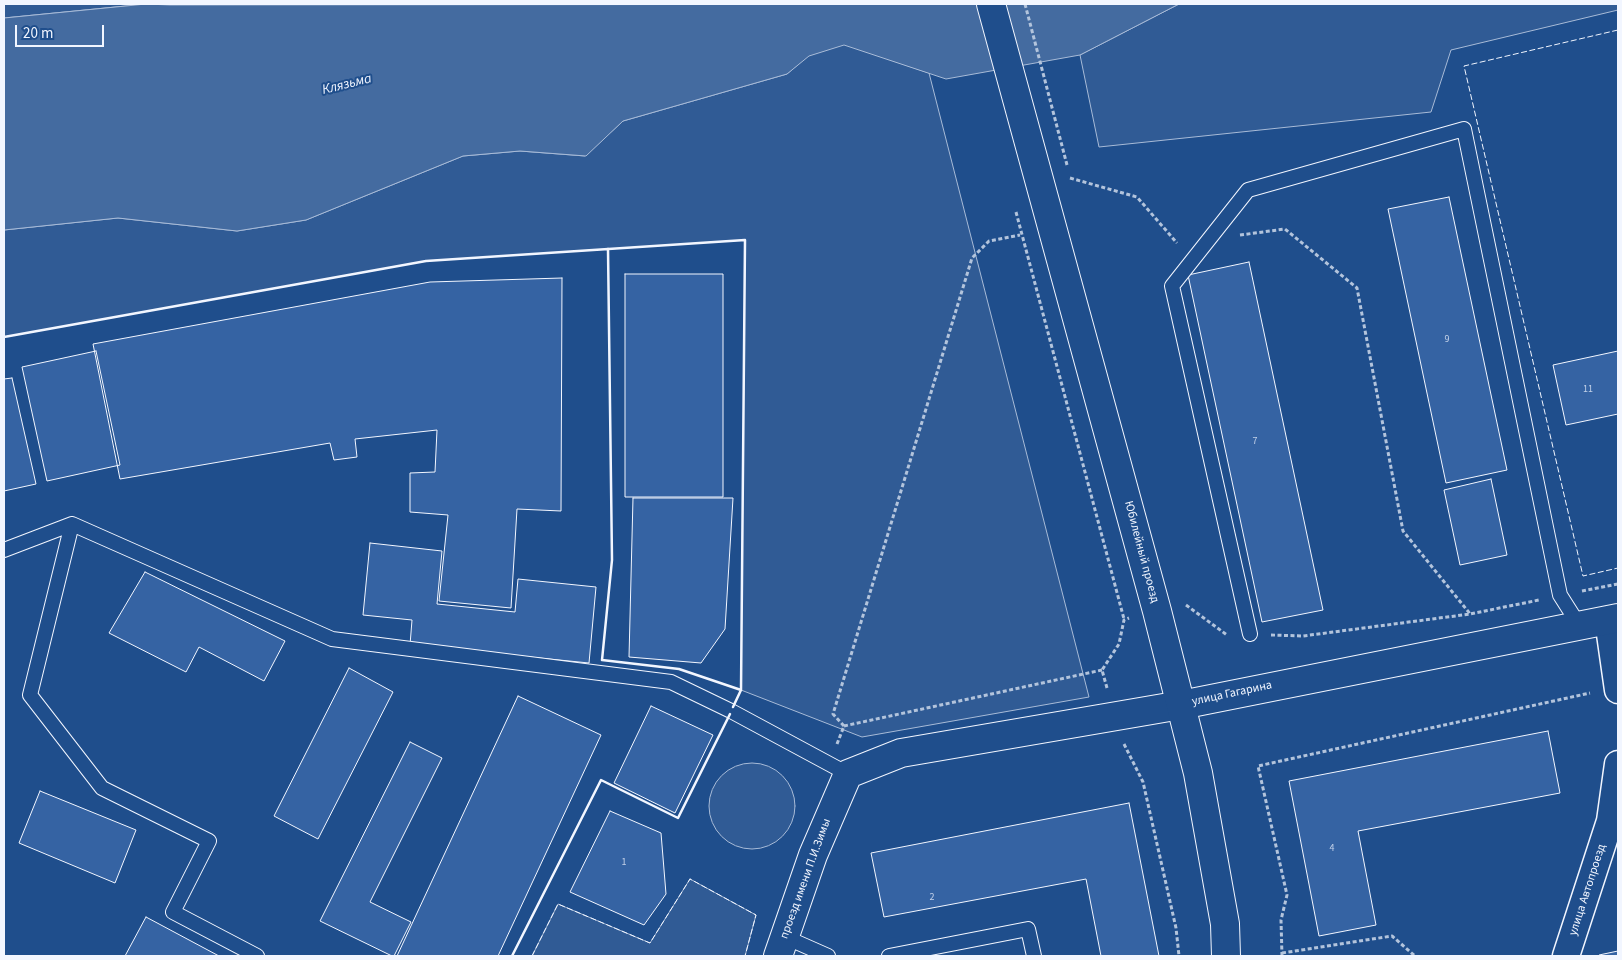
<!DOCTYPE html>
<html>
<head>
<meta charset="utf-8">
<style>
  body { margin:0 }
  #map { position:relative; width:1622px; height:960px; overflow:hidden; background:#1f4e8c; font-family:"Source Sans 3",sans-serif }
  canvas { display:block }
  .frame { position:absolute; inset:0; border:5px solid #f2f6ff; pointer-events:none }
  .scale { position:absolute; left:15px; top:25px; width:89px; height:22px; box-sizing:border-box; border:2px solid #f2f6ff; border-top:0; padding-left:6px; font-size:15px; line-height:18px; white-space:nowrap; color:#f2f6ff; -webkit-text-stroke:4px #1f4e8c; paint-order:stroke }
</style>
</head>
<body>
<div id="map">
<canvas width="1622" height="960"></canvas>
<div class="frame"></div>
<div class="scale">20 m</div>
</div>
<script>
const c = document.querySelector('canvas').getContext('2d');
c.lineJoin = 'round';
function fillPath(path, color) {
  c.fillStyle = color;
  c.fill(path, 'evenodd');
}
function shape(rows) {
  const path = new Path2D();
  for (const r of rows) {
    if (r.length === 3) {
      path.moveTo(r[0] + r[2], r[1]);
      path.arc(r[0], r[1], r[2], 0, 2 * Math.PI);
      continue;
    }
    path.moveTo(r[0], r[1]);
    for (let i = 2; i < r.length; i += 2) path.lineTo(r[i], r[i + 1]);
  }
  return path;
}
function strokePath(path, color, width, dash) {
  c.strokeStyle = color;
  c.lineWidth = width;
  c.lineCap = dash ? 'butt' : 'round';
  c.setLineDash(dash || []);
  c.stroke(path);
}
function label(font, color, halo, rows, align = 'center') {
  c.font = font + ' "Source Sans 3",sans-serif';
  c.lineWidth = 4;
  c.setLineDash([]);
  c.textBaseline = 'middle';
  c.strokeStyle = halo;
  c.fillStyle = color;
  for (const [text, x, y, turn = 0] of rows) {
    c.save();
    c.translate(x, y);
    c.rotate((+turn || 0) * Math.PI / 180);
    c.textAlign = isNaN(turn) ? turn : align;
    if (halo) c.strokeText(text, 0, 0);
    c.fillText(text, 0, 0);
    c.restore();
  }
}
const built = shape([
  [4,4,146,4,4,18,4,4],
  [1179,4,1618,4,1618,10,1451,50,1431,112,1099,147,1080,55,1179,4],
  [844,44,929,73,1089,697,862,737,741,690,745,240,426,261,4,337,4,230,118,218,237,231,306,220,463,156,520,151,585,156,623,121,787,74,809,55,844,44],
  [752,806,43],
  [690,879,756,915,745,956,532,956,558,904,650,943,690,879]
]);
fillPath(built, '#305b95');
strokePath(built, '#a8bbd7', 1);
const water = shape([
  [146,4,170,5,1179,4,1080,55,946,79,844,45,809,56,787,74,623,121,586,156,520,151,463,156,306,220,237,231,118,218,4,230,4,18,146,4]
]);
fillPath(water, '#446ba0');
strokePath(water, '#a8bbd7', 1);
const building = shape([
  [1449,197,1507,470,1446,483,1388,209,1449,197],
  [1249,262,1323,610,1262,622,1188,275,1249,262],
  [625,274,723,274,723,497,625,497,625,274],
  [562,278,561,511,517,509,511,608,439,601,448,515,410,512,410,473,435,472,437,430,355,439,357,457,334,460,330,443,120,479,93,344,430,282,562,278],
  [96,351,120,465,47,481,22,367,96,351],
  [1618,351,1618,414,1566,425,1553,365,1618,351],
  [12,378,36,484,4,491,4,379,12,378],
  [1491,479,1507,555,1460,565,1444,490,1491,479],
  [633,498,733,498,725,629,701,663,629,657,633,498],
  [370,543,442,551,437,604,515,612,518,579,596,587,589,663,410,645,412,620,363,615,370,543],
  [145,572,285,641,264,681,199,647,186,672,109,633,145,572],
  [349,668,393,692,318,839,274,816,349,668],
  [518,696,601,735,498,956,397,956,518,696],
  [651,706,713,735,675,813,614,783,651,706],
  [1548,731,1560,793,1358,831,1376,925,1319,936,1289,781,1548,731],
  [410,742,442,758,370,902,411,922,394,956,392,956,320,921,410,742],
  [40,791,136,830,115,883,19,843,40,791],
  [1129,803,1159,956,1101,956,1086,879,884,917,871,853,1129,803],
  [610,811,661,833,666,894,644,925,570,892,610,811],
  [146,917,219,956,125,956,146,917],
  [1618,951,1618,956,1599,956,1599,955,1618,951]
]);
fillPath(building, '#3563a3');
strokePath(building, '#f2f6ff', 1);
const lane = shape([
  [4,550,72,524],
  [1250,634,1172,286,1248,190,1464,129,1560,595,1579,625],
  [785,937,828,956],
  [257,956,173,912,209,841,102,788,30,695,72,524,332,639,671,682,731,711,848,774],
  [889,956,1028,929,1034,956]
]);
const street = shape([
  [1608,620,1618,690],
  [1566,956,1610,821,1618,764]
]);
const secondary = shape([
  [778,956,813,855,848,774,901,753,1181,705,1618,618]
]);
const highway = shape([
  [991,4,1157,611,1198,773,1225,924,1226,956]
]);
strokePath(lane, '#f2f6ff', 16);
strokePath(street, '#f2f6ff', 29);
strokePath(secondary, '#f2f6ff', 30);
strokePath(highway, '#f2f6ff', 30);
strokePath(shape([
  [1025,4,1067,165],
  [1070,178,1137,197,1177,243],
  [1016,212,1124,619],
  [1240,235,1285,229,1357,288,1403,531,1471,615],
  [1582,591,1618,584],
  [1186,605,1227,635],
  [1271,635,1303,636,1470,614,1539,600],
  [1107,688,1102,670,1119,644,1124,620,1129,618],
  [844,726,833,714,972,258,989,241,1020,235],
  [844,726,1102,670],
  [837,744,844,726],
  [1124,744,1143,782,1176,928,1179,956],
  [1282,953,1392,936,1415,956],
  [1282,956,1281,920,1287,895,1258,766,1590,693]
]), '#b3c4dc', 3, [4, 2.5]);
strokePath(lane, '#1f4e8c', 14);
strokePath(street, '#1f4e8c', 26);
strokePath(secondary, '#1f4e8c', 28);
strokePath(highway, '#1f4e8c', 28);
strokePath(shape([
  [1618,30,1464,66,1583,576,1618,568],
  [532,956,558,904,650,943,690,879,756,915,745,956]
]), '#f2f6ff', 1, [6, 2.5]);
strokePath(shape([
  [608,249,612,560,602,660,679,669,741,690],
  [4,337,426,261,745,240,741,690,733,707],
  [512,956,601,780,678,818,730,714]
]), '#f2f6ff', 2.5);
label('10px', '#c3d1e8', null, [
  ["9",1447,340],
  ["11",1588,390],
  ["7",1255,442],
  ["4",1332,849],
  ["1",624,863],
  ["2",932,898]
]);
label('12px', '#f2f6ff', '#1f4e8c', [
  ["Юбилейный проезд",1141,552,75],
  ["улица Гагарина",1232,694,-12],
  ["проезд имени П.И.Зимы",806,879,-70],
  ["улица Автопроезд",1588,890,-72]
]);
label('italic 14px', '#f2f6ff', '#1f4e8c', [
  ["Клязьма",347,85,-14]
]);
</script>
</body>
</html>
